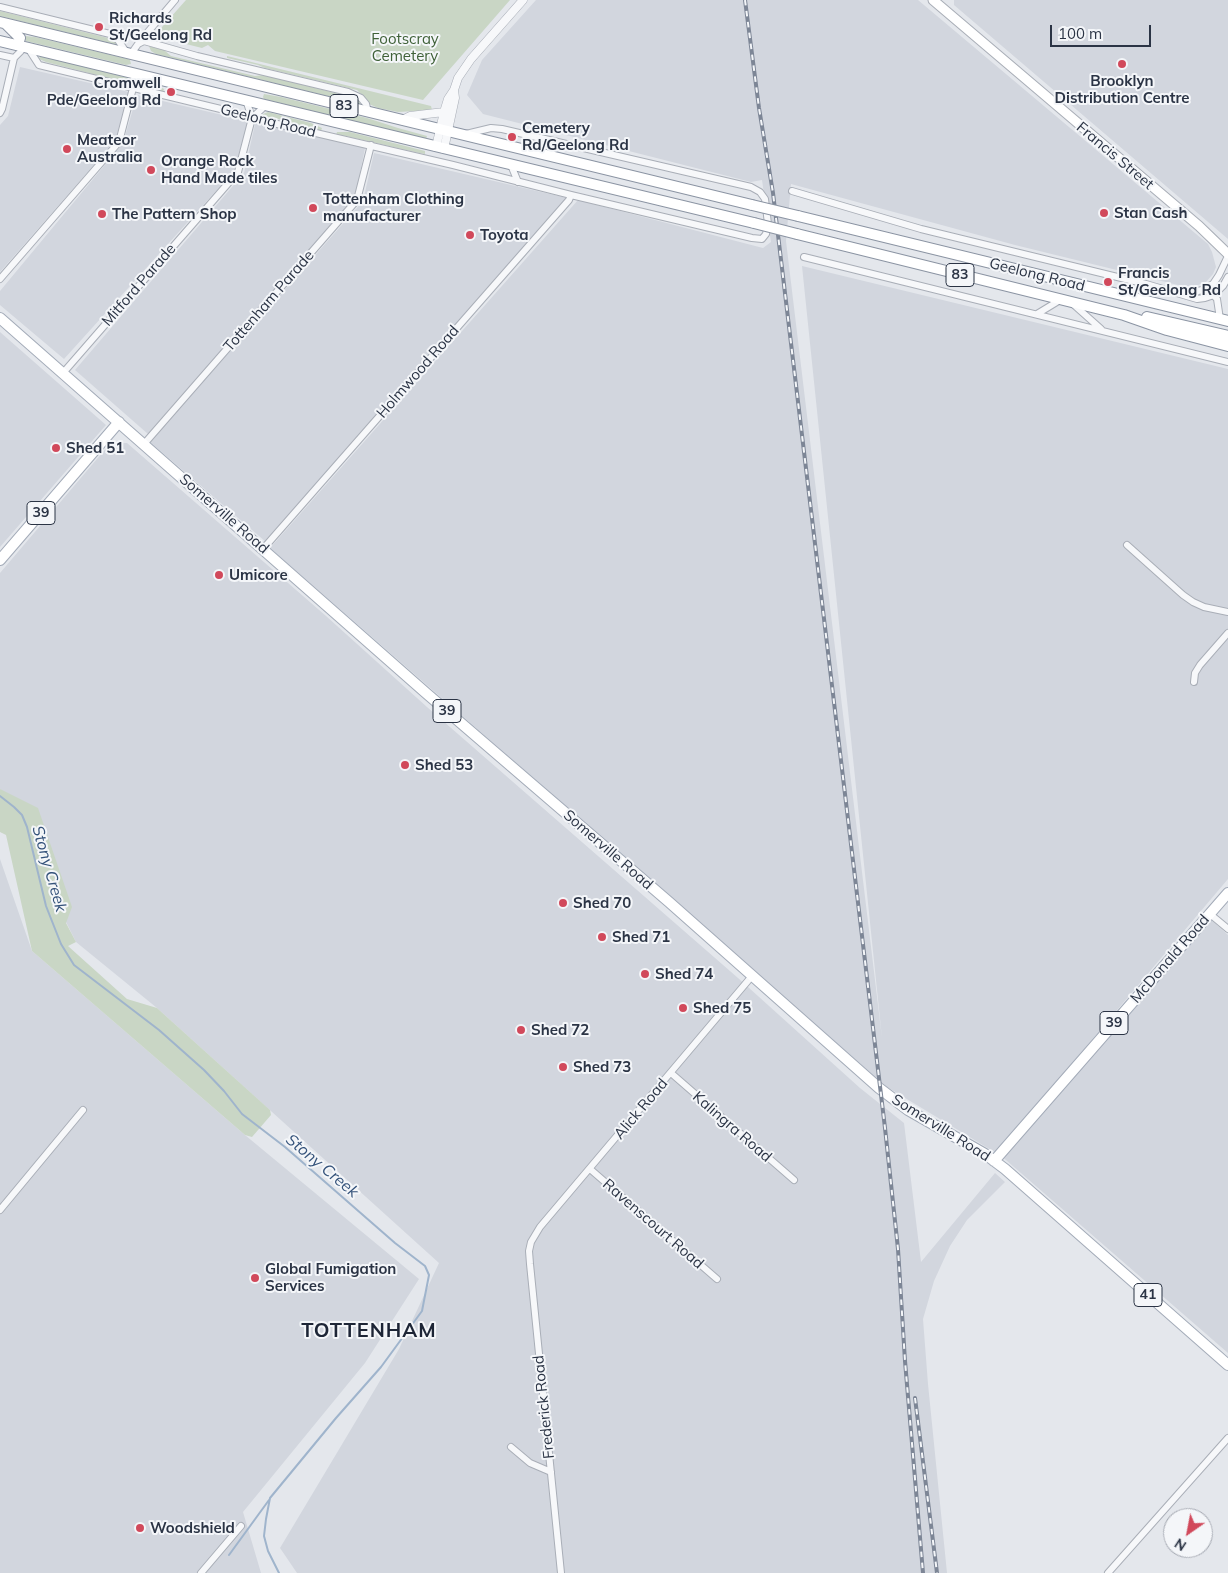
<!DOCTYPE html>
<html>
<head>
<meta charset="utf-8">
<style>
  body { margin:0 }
  #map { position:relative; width:1228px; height:1573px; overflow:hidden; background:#e4e7ec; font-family:Mulish,sans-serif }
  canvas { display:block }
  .north { position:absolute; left:1163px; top:1508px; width:50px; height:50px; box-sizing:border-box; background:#f4f6f9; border:1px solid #a4a8b1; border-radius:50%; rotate:213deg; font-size:14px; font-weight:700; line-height:20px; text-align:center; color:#2b3445 }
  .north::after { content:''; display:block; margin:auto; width:18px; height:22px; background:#d1495b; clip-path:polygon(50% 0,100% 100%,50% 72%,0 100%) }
  .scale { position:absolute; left:1050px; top:25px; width:101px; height:22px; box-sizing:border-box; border:2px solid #2b3445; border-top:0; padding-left:6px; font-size:15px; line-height:18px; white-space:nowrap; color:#2b3445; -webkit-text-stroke:4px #f4f6f9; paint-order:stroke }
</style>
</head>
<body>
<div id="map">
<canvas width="1228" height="1573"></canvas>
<div class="north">N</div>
<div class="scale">100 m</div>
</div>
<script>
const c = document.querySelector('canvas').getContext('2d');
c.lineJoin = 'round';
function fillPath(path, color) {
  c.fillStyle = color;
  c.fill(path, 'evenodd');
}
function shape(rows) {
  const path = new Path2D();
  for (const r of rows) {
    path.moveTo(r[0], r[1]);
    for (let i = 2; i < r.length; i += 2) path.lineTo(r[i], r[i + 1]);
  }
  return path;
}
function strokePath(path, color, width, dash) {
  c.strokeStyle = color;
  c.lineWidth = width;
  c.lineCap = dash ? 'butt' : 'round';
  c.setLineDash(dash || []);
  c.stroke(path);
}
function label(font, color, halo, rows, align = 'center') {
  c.font = font + ' Mulish,sans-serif';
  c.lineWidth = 4;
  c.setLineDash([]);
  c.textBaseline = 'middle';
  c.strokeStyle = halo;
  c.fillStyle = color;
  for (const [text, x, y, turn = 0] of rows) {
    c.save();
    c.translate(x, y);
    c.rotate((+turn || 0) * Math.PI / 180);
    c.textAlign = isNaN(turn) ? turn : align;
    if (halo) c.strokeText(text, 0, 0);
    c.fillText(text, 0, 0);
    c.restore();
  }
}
fillPath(shape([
  [536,0,918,0,1208,244,1212,252,1216,267,1213,274,1206,282,1190,288,1015,245,791,184,786,241,882,1038,802,266,1228,369,1228,879,996,1153,887,1087,270,548,578,200,763,248,771,242,762,180,751,182,483,114,467,95,482,60],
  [954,0,1228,0,1228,239,954,5],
  [20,67,129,92,115,141,0,272,0,125,8,116],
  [137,95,248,121,234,171,64,359,0,305,0,291,123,143],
  [256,120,365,148,355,198,148,434,75,370,244,173],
  [374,153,567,198,266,542,150,442,363,201],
  [0,332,106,425,0,547],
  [114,443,127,443,326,616,427,707,738,978,860,1088,904,1123,921,1262,995,1173,1005,1182,967,1220,950,1246,934,1281,923,1319,928,1384,947,1573,297,1573,280,1548,399,1349,439,1263,157,1008,76,942,0,789,0,573,108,446],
  [0,859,32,951,245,1135,419,1279,365,1363,243,1512,261,1573,0,1573],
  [1207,916,1228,935,1228,1353,999,1154]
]), '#d2d6de');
fillPath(shape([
  [186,0,510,0,423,100,215,51,208,45,202,48,154,36],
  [0,11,108,38,118,43,118,45,0,16],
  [25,36,35,37,128,59,130,60,131,64,126,65,26,41],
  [149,46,164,50,171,56,255,76,264,75,343,95,356,98,361,102,360,104,156,54,151,51],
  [40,56,157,85,164,89,163,92,46,62,39,59],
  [227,56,431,106,432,110,398,112,378,108,369,104,362,95,357,90,265,68,258,65,227,58],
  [264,94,281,97,367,118,398,128,427,136,426,139,264,99,263,97],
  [268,112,311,123,322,128,321,131,271,117,260,117,263,114],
  [337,132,350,132,425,151,425,154,419,153,346,136,336,135],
  [0,789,38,808,72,907,66,923,76,942,68,946,127,999,157,1008,270,1110,271,1115,252,1137,245,1135,32,951,6,835,0,832]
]), '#c9d6c5');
strokePath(shape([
  [0,796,14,807,22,815,27,827,46,906,61,944,74,965,159,1030,204,1070,224,1091,242,1114,285,1147,395,1243,425,1266,429,1275,422,1311,381,1367,336,1418,270,1498,266,1519,264,1536,268,1551,279,1573],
  [229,1555,269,1500]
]), '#9fb4cc', 2);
const minor = shape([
  [0,7,110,34,118,40,126,52],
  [144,41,197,56,348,92,361,98,366,104,368,112],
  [28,48,39,65,233,112,243,116,453,165,571,195,752,238,762,239,766,234,768,224,765,199,760,192,751,187,502,129,491,128,466,134],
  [131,54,138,44,144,41,147,33,175,0],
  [0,55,14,58],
  [246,100,252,118],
  [0,113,2,109,14,58,21,51,22,46],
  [511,165,518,182],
  [792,191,921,229,1146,284,1197,299,1205,298,1214,295,1223,286,1228,277],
  [804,257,1228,362],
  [0,279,119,142,133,88],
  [1211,293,1217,299,1220,319],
  [1186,294,1202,290,1213,284,1219,275,1228,256],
  [1073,304,1101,329],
  [1037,314,1060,300],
  [63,373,238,172,252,118,266,105],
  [144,444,357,200,371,145],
  [1127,545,1183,595,1193,602,1204,607,1228,612],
  [263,549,569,200,571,195],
  [1194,682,1195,673,1200,665,1228,633],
  [1210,914,1228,929],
  [671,1073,794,1180],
  [590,1169,717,1279],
  [0,1210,83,1110],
  [511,1447,530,1463,551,1472],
  [201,1573,241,1526],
  [561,1573,530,1264,529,1251,531,1242,540,1227,752,976],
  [1108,1573,1228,1438]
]);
const tertiary = shape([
  [402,120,410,116,444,112],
  [436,147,444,112,448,99,454,90,458,78,471,59,523,0],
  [444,149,455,98,454,90]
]);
const secondary = shape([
  [933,0,1199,226,1228,254]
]);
const primary = shape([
  [0,318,426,693,669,902,879,1088,908,1110,985,1154,1005,1169,1228,1365],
  [0,560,119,422],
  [994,1161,1228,893]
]);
const trunk = shape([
  [0,22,752,205],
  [6,24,20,38,18,45],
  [0,41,754,223],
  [798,216,1228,321],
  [797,234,1124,315,1167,330,1228,346],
  [1147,317,1228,336]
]);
strokePath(minor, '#a9aeb7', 8);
strokePath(tertiary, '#a9aeb7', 9);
strokePath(secondary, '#a9aeb7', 11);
strokePath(primary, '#a3abb8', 12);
strokePath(trunk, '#8b94a3', 12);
strokePath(minor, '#f7f8fa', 6);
strokePath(tertiary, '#f7f8fa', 8);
strokePath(secondary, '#fff', 9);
strokePath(primary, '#fff', 10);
strokePath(trunk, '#fff', 10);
const rail = shape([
  [745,0,759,108,773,193,885,1128,898,1249,905,1361,923,1573],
  [915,1398,937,1573]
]);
strokePath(rail, '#7d8696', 4);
strokePath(rail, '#f4f6f9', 2, [5.5]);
const trunkBridge = shape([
  [752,205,798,216],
  [754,223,797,234]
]);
strokePath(trunkBridge, '#8b94a3', 12, []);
strokePath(trunkBridge, '#fff', 10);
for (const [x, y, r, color] of [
  [99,27,5,"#d1495b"],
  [1122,64,5,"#d1495b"],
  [171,92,5,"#d1495b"],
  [512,137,5,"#d1495b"],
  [67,149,5,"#d1495b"],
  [151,170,5,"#d1495b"],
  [313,208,5,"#d1495b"],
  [1104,213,5,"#d1495b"],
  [102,214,5,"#d1495b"],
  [470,235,5,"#d1495b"],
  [1108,282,5,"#d1495b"],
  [56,448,5,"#d1495b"],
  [219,575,5,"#d1495b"],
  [405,765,5,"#d1495b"],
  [563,903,5,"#d1495b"],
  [602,937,5,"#d1495b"],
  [645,974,5,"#d1495b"],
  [683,1008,5,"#d1495b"],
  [521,1030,5,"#d1495b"],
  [563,1067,5,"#d1495b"],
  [255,1278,5,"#d1495b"],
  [140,1528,5,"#d1495b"]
]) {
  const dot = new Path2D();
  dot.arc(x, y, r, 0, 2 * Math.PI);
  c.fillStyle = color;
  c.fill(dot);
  strokePath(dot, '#f4f6f9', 2);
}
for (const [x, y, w] of [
  [344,106,28],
  [960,275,28],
  [41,513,28],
  [447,711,28],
  [1114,1023,28],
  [1148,1295,28]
]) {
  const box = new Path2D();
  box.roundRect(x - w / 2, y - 11.5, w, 23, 4);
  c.fillStyle = '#f4f6f9';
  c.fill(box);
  strokePath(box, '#2b3445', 1);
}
label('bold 14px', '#2b3445', null, [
  ["83",344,106],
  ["83",960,275],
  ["39",41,513],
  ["39",447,711],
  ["39",1114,1023],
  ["41",1148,1295]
]);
label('bold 15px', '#2b3445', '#f4f6f9', [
  ["Richards",109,18],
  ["St/Geelong Rd",109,35],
  ["Brooklyn",1122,81,"center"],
  ["Distribution Centre",1122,98,"center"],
  ["Cromwell",161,83,"right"],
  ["Pde/Geelong Rd",161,100,"right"],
  ["Cemetery",522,128],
  ["Rd/Geelong Rd",522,145],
  ["Meateor",77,140],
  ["Australia",77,157],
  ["Orange Rock",161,161],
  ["Hand Made tiles",161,178],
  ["Tottenham Clothing",323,199],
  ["manufacturer",323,216],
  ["Stan Cash",1114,213],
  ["The Pattern Shop",112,214],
  ["Toyota",480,235],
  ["Francis",1118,273],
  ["St/Geelong Rd",1118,290],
  ["Shed 51",66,448],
  ["Umicore",229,575],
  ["Shed 53",415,765],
  ["Shed 70",573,903],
  ["Shed 71",612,937],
  ["Shed 74",655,974],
  ["Shed 75",693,1008],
  ["Shed 72",531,1030],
  ["Shed 73",573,1067],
  ["Global Fumigation",265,1269],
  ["Services",265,1286],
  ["Woodshield",150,1528]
], 'left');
label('15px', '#3f6138', '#f4f6f9', [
  ["Footscray",405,39],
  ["Cemetery",405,56]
]);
label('15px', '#2b3445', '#f4f6f9', [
  ["Geelong Road",268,121,14],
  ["Francis Street",1115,156,40],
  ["Geelong Road",1037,275,14],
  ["Mitford Parade",139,285,-49],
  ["Tottenham Parade",269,301,-49],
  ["Holmwood Road",418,372,-49],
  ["Somerville Road",224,514,41],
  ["Somerville Road",608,850,41],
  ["McDonald Road",1170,959,-49],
  ["Alick Road",641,1109,-50],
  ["Kalingra Road",732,1127,41],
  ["Somerville Road",941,1128,32],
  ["Ravenscourt Road",653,1224,41],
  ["Frederick Road",544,1407,-96]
]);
label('italic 16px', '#34527a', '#f4f6f9', [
  ["Stony Creek",49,869,74],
  ["Stony Creek",322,1166,40]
]);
c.letterSpacing = '1px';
label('bold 20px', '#1d2536', '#f4f6f9', [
  ["TOTTENHAM",369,1331]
]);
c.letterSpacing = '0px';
</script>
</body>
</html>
